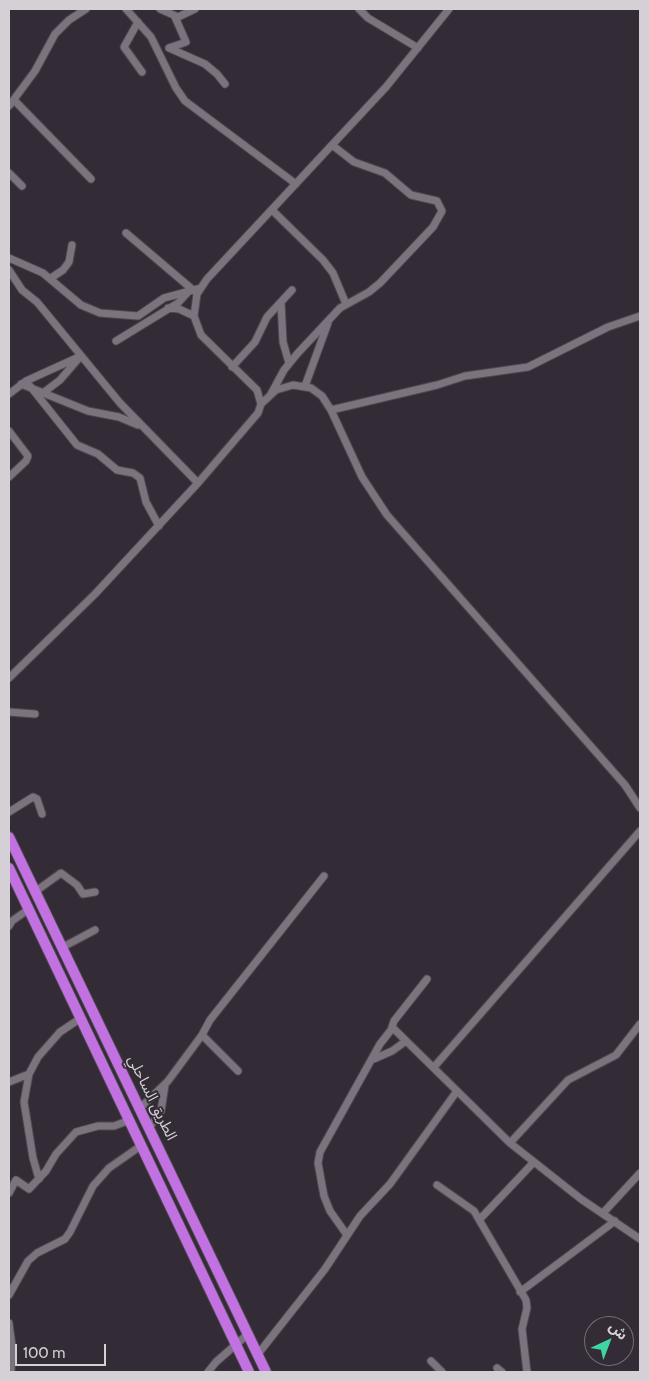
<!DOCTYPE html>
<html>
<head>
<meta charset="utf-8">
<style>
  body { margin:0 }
  #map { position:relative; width:649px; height:1381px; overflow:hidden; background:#332c36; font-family:Cabin,"Noto Sans Arabic",sans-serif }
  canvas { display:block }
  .frame { position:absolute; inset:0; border:10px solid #d4d0d6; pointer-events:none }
  .north { position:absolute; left:584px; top:1316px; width:50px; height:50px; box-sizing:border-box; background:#332c36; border:1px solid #736e76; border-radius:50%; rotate:43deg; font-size:14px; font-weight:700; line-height:20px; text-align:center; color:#d4d0d6 }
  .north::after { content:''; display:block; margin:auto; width:18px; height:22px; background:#3ed4a3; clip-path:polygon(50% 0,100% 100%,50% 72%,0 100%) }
  .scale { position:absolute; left:15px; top:1344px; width:91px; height:22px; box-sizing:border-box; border:2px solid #d4d0d6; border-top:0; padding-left:6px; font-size:15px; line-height:18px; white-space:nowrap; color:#d4d0d6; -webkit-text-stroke:4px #332c36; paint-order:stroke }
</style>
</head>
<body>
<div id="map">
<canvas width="649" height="1381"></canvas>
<div class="frame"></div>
<div class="north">ش</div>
<div class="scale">100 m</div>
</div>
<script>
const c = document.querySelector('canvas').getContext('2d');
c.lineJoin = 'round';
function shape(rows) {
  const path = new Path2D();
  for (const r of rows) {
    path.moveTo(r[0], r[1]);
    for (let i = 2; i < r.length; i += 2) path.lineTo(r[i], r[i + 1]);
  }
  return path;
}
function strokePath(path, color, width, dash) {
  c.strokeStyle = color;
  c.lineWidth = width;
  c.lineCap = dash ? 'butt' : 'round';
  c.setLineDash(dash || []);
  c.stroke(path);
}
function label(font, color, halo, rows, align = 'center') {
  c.font = font + ' Cabin,"Noto Sans Arabic",sans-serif';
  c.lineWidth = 4;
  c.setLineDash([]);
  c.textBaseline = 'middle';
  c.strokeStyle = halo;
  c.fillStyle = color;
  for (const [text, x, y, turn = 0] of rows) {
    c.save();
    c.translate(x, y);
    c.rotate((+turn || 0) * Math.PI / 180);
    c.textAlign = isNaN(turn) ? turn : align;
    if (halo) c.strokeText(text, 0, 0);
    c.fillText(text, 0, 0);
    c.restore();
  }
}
const minor = shape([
  [126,9,151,37,176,88,185,101,296,184],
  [160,9,178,17,195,9],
  [359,9,368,18,418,48],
  [138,22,124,47,142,72],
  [169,48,205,64,217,74,225,84],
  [169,48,186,42,175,17],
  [14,100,91,179],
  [9,106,35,71,55,34,69,20,86,9],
  [9,173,22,186],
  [272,210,323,260,333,273,346,304],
  [126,233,193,290],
  [9,258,43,273,81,305,100,313,138,316,164,298,201,288],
  [9,270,22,290,37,302,120,403,198,483],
  [51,278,63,270,69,262,72,245],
  [281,302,283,342,289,363],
  [168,308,179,309,194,316],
  [116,341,178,303,189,291],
  [232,367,255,342,267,317,292,290],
  [21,384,88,411,119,417,138,425],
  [30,386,77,445,98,454,117,470,133,473,140,478,146,502,159,526],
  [305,386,328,323],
  [43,393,60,380,79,358],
  [9,394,26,381,81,356],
  [271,394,284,370,297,354,340,308,369,292,380,283,433,227,442,211,437,201,411,195,385,173,354,162,332,145],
  [261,404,276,390,293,385,311,388,322,396,331,410,362,477,387,515,625,785,640,808],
  [331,410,437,385,465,376,528,367,608,327,640,316],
  [9,431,28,456,26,461,9,477],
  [9,678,95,594,198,483,258,413,261,404,257,390,201,335,194,316,197,294,207,279,386,87,449,9],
  [9,712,35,714],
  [9,812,33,797,37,799,42,814],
  [36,891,61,873,77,885,83,894,95,892],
  [9,926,12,921,29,909],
  [63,947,95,930],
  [393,1028,510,1143,581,1199,640,1239],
  [202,1035,238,1071],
  [374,1059,392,1051,406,1041],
  [434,1067,640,831],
  [29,1074,24,1102,33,1158,39,1179],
  [9,1082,29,1074,38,1057,60,1032,81,1018],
  [140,1108,168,1081,202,1035,210,1020,324,876],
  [149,1128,161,1111,165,1085],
  [510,1143,568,1080,616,1055,640,1024],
  [437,1185,474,1211,526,1300,527,1308,522,1329,527,1372],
  [9,1193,16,1180,29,1189,46,1171,56,1154,76,1132,98,1126,114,1126,130,1120],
  [603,1213,640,1173],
  [480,1219,533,1163],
  [347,1235,330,1211,324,1196,318,1163,320,1152,380,1044,391,1030,394,1021,427,979],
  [520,1292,615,1221],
  [9,1295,28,1261,37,1253,65,1239,70,1232,93,1186,109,1168,142,1145],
  [9,1323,12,1346,11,1372],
  [258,1354,325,1269,360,1216,390,1184,457,1091],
  [431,1361,442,1372],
  [497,1368,502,1372],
  [208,1372,216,1362,248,1334]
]);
const highway = shape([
  [9,837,266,1372],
  [9,868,249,1372]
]);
strokePath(minor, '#4f4951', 9);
strokePath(highway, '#4f4951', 12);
strokePath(minor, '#7b737e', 7);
strokePath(highway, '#c271e0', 10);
label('15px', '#d4d0d6', '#332c36', [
  ["الطريق الساحلي",152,1098,64]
]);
</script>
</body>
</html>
